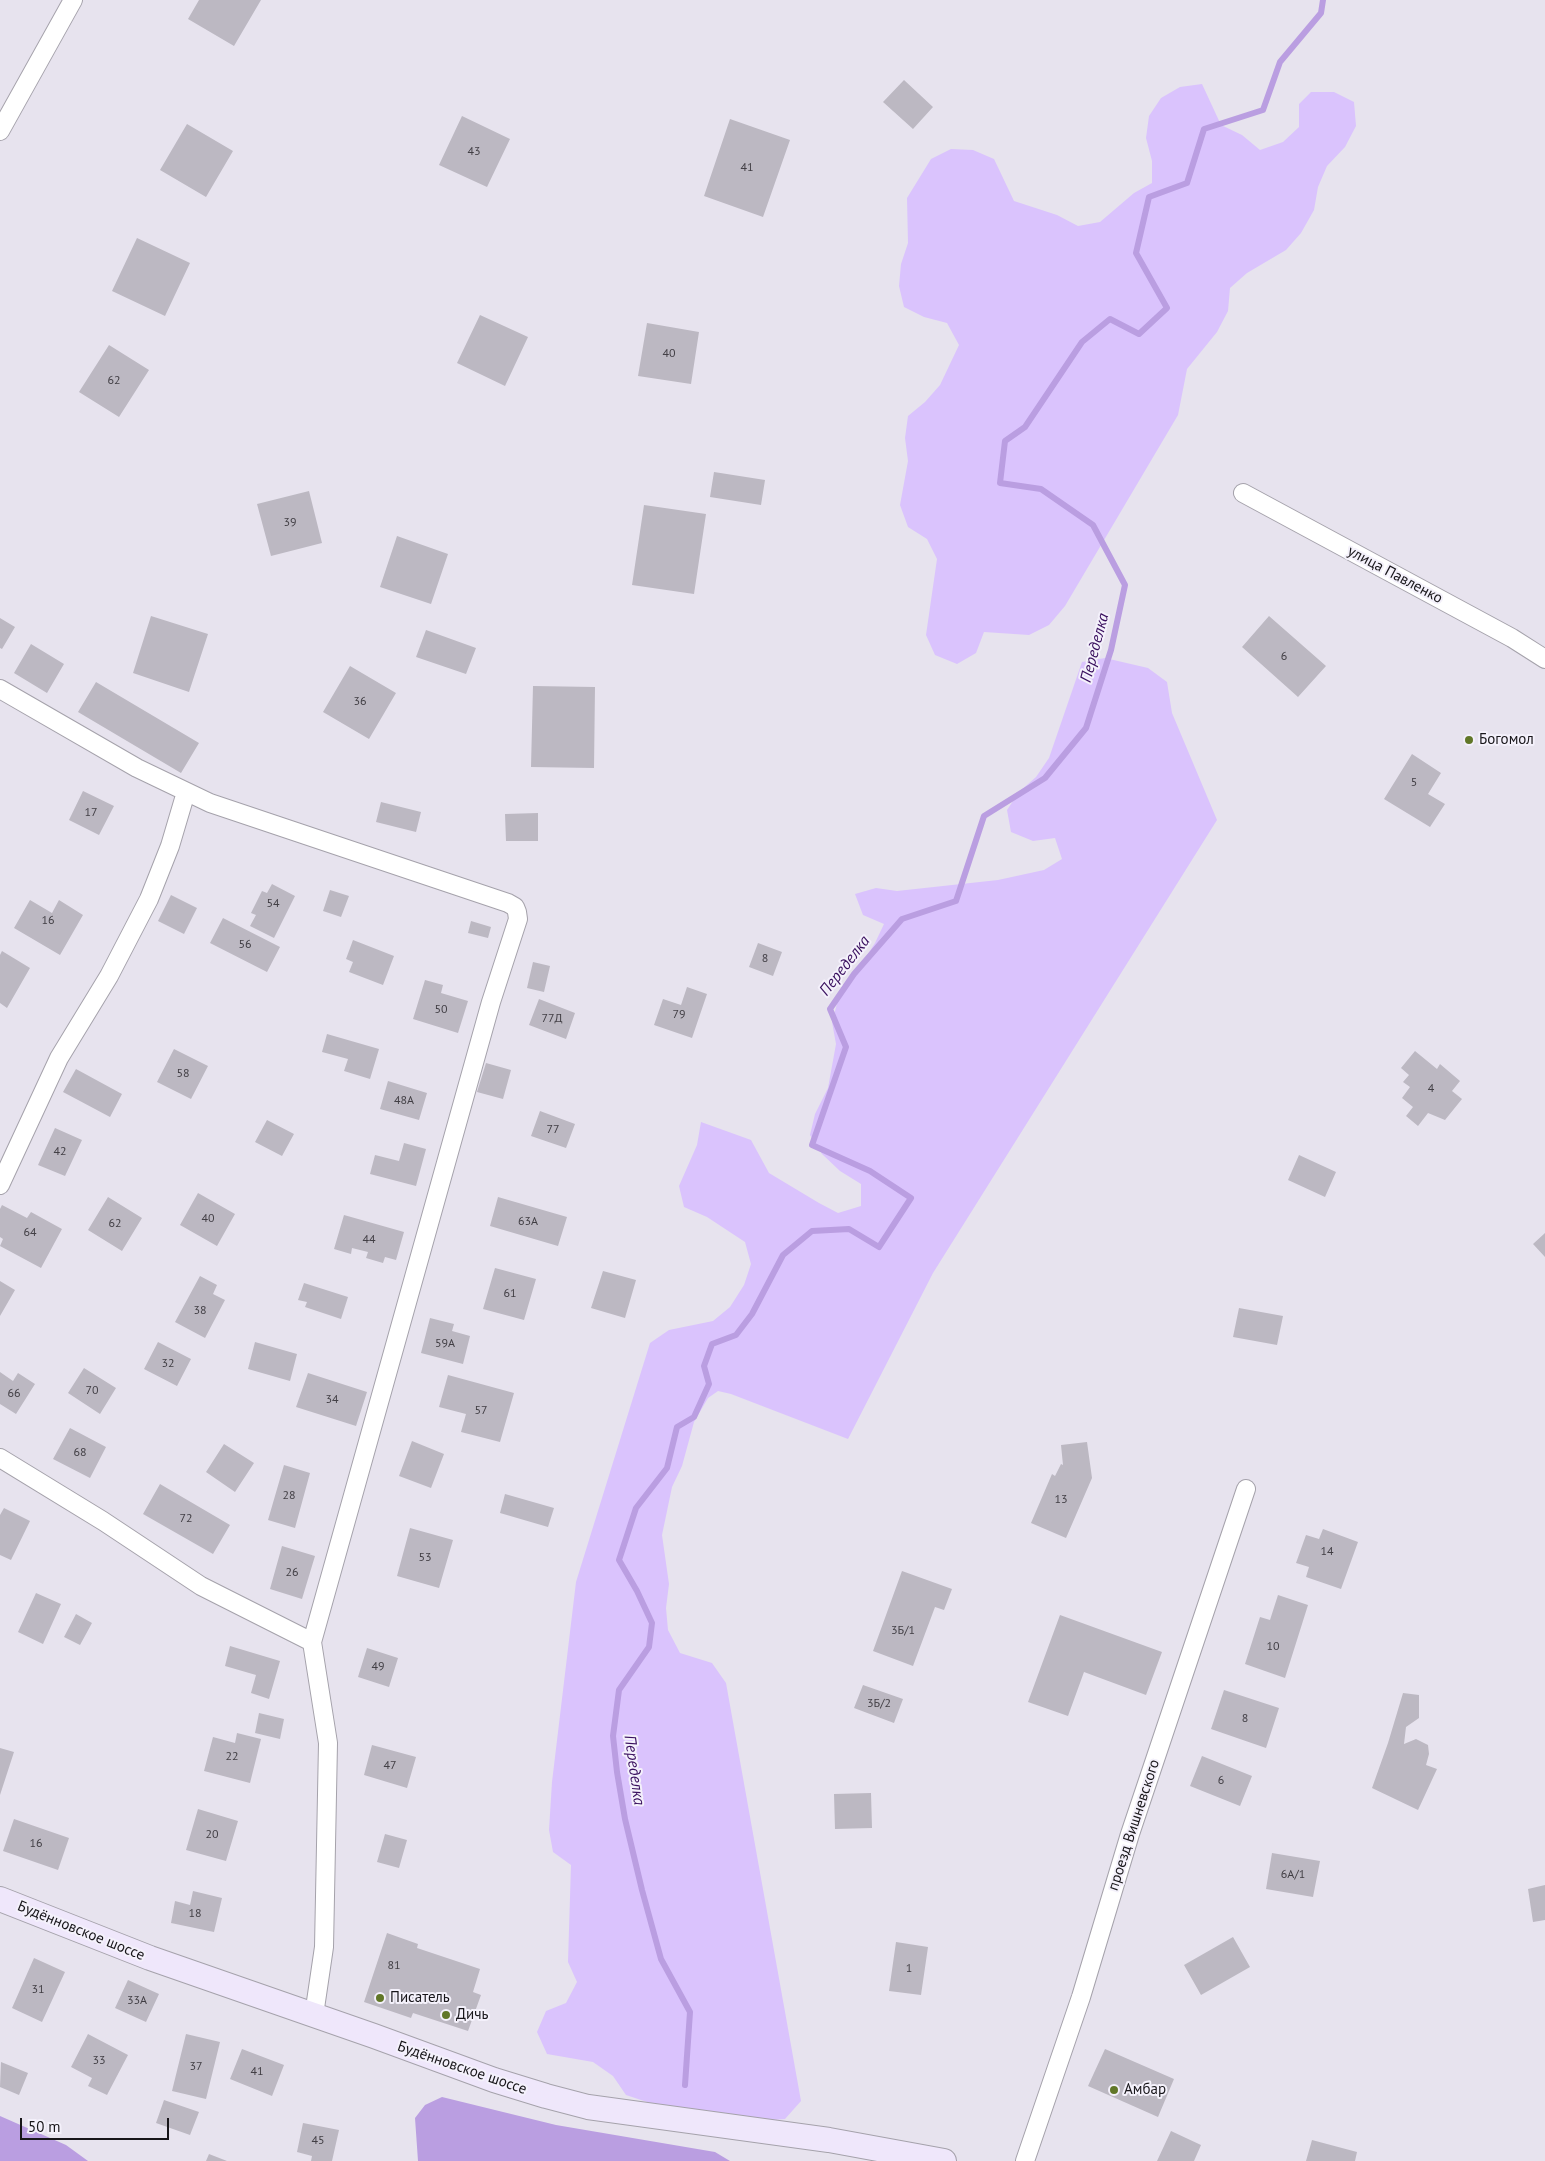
<!DOCTYPE html>
<html>
<head>
<meta charset="utf-8">
<style>
  body { margin:0 }
  #map { position:relative; width:1545px; height:2161px; overflow:hidden; background:#e7e3ee; font-family:"PT Sans",sans-serif }
  canvas { display:block }
  .scale { position:absolute; left:20px; top:2118px; width:149px; height:22px; box-sizing:border-box; border:2px solid #18161a; border-top:0; padding-left:6px; font-size:15px; line-height:18px; white-space:nowrap; color:#18161a; -webkit-text-stroke:4px #f4f1fb; paint-order:stroke }
</style>
</head>
<body>
<div id="map">
<canvas width="1545" height="2161"></canvas>
<div class="scale">50 m</div>
</div>
<script>
const c = document.querySelector('canvas').getContext('2d');
c.lineJoin = 'round';
function fillPath(path, color) {
  c.fillStyle = color;
  c.fill(path, 'evenodd');
}
function shape(rows) {
  const path = new Path2D();
  for (const r of rows) {
    path.moveTo(r[0], r[1]);
    for (let i = 2; i < r.length; i += 2) path.lineTo(r[i], r[i + 1]);
  }
  return path;
}
function strokePath(path, color, width, dash) {
  c.strokeStyle = color;
  c.lineWidth = width;
  c.lineCap = dash ? 'butt' : 'round';
  c.setLineDash(dash || []);
  c.stroke(path);
}
function label(font, color, halo, rows, align = 'center') {
  c.font = font + ' "PT Sans",sans-serif';
  c.lineWidth = 4;
  c.setLineDash([]);
  c.textBaseline = 'middle';
  c.strokeStyle = halo;
  c.fillStyle = color;
  for (const [text, x, y, turn = 0] of rows) {
    c.save();
    c.translate(x, y);
    c.rotate((+turn || 0) * Math.PI / 180);
    c.textAlign = isNaN(turn) ? turn : align;
    if (halo) c.strokeText(text, 0, 0);
    c.fillText(text, 0, 0);
    c.restore();
  }
}
fillPath(shape([
  [1202,84,1221,125,1242,135,1260,150,1283,142,1299,127,1299,104,1311,92,1334,92,1354,102,1356,126,1345,147,1327,166,1318,187,1314,210,1301,233,1286,250,1247,273,1230,288,1228,311,1217,332,1187,369,1178,415,1065,606,1049,625,1029,635,984,632,976,653,957,664,935,655,926,635,937,559,927,539,908,527,900,505,908,461,905,438,908,416,925,402,940,385,959,345,947,323,924,317,904,307,899,286,901,264,908,243,907,198,931,159,951,149,973,150,994,159,1014,201,1057,215,1078,226,1100,222,1134,193,1152,183,1152,161,1146,138,1149,116,1161,98,1180,87],
  [1105,658,1148,668,1167,682,1172,713,1217,820,933,1273,848,1439,731,1394,718,1391,708,1398,694,1422,682,1466,672,1487,662,1535,669,1584,666,1608,668,1630,680,1653,712,1663,726,1683,801,2101,785,2119,760,2121,692,2117,626,2095,613,2076,593,2062,547,2054,537,2032,546,2011,566,2003,577,1982,568,1962,571,1865,553,1852,549,1830,552,1782,576,1582,650,1343,669,1330,713,1321,730,1307,744,1285,751,1264,745,1242,707,1217,684,1207,679,1186,697,1145,701,1122,751,1140,769,1173,819,1203,838,1213,861,1206,861,1184,840,1171,822,1154,810,1135,815,1114,828,1088,836,1044,832,1022,838,1000,875,943,884,924,863,915,855,894,876,888,897,891,998,880,1044,870,1062,859,1055,838,1033,841,1011,832,1007,810,1019,792,1036,777,1049,758,1082,662]
]), '#dac3fd');
fillPath(shape([
  [442,2097,556,2125,715,2152,730,2161,418,2161,415,2118,425,2105],
  [0,2116,66,2145,88,2161,0,2161]
]), '#ba9ee1');
strokePath(shape([
  [685,2085,690,2012,661,1959,642,1890,625,1819,617,1772,613,1736,619,1690,649,1647,652,1623,637,1591,619,1560,636,1508,667,1468,677,1427,694,1417,709,1384,704,1366,712,1344,736,1335,752,1314,783,1255,812,1231,849,1229,879,1247,911,1198,870,1171,812,1145,846,1047,830,1009,854,974,902,919,956,901,984,816,1045,778,1086,728,1111,650,1125,585,1093,525,1041,489,1000,483,1005,441,1025,427,1082,342,1110,319,1139,334,1167,308,1136,253,1149,197,1187,183,1204,129,1263,110,1280,62,1321,13,1323,0]
]), '#ba9ee1', 6);
fillPath(shape([
  [199,0,261,0,234,46,188,19],
  [904,80,933,107,913,129,883,102],
  [462,116,510,139,487,187,439,165],
  [730,119,790,140,763,217,704,196],
  [187,124,233,151,206,197,160,170],
  [137,238,190,263,165,316,112,291],
  [480,315,528,337,505,386,457,363],
  [647,323,699,332,691,384,638,376],
  [109,345,149,370,119,417,79,392],
  [714,472,765,480,761,505,710,497],
  [309,491,322,543,271,556,257,504],
  [644,505,706,514,694,594,632,585],
  [397,536,448,554,431,604,380,587],
  [151,616,208,634,189,692,133,673],
  [1269,616,1326,666,1298,697,1242,647],
  [0,618,15,627,2,649,0,648],
  [426,630,476,648,466,674,416,657],
  [31,644,64,664,47,693,14,673],
  [350,666,396,693,369,739,323,712],
  [96,682,199,743,181,773,78,712],
  [533,686,595,687,594,768,531,767],
  [1412,754,1441,773,1428,794,1445,804,1430,827,1384,799],
  [83,791,114,806,99,835,69,820],
  [381,802,421,812,416,832,376,822],
  [538,813,538,841,506,841,505,814],
  [272,884,295,896,274,938,250,926,256,915,251,913,262,891,267,893],
  [330,890,349,896,341,917,323,911],
  [171,895,197,908,184,934,158,921],
  [30,900,52,913,59,900,83,915,60,955,14,928],
  [223,918,280,947,267,972,210,943],
  [471,921,491,927,488,938,468,933],
  [353,940,394,956,383,985,349,972,353,962,346,959],
  [758,943,782,952,773,976,749,967],
  [2,951,30,968,7,1008,0,1003,0,955],
  [533,962,550,966,544,992,527,988],
  [425,980,443,985,441,993,468,1001,458,1033,413,1019],
  [687,987,707,994,692,1038,654,1025,663,999,681,1005],
  [539,999,575,1013,566,1039,529,1025],
  [327,1034,379,1049,370,1079,344,1071,348,1059,322,1052],
  [174,1049,208,1066,191,1099,157,1082],
  [1415,1051,1437,1069,1440,1064,1460,1081,1452,1091,1462,1099,1445,1120,1428,1113,1418,1126,1406,1116,1413,1107,1402,1098,1410,1087,1403,1082,1409,1075,1401,1068],
  [486,1063,511,1070,503,1099,477,1092],
  [76,1069,122,1094,110,1117,63,1092],
  [388,1081,427,1093,419,1120,380,1109],
  [540,1111,575,1124,566,1148,531,1136],
  [267,1120,294,1134,282,1156,255,1142],
  [55,1128,82,1140,65,1176,38,1165],
  [404,1143,426,1149,416,1186,370,1174,375,1155,399,1161],
  [1299,1155,1336,1172,1325,1197,1288,1180],
  [198,1193,235,1214,217,1246,180,1225],
  [108,1197,142,1218,122,1251,88,1230],
  [498,1197,567,1217,558,1246,490,1226],
  [2,1205,27,1218,31,1212,62,1229,41,1268,0,1246,3,1239,0,1237,0,1209],
  [344,1215,404,1232,396,1260,385,1257,383,1263,366,1258,368,1252,352,1248,351,1254,334,1249],
  [1545,1233,1545,1257,1533,1244],
  [495,1268,536,1279,524,1320,483,1309],
  [603,1271,636,1280,625,1318,591,1308],
  [200,1276,217,1285,213,1294,225,1300,205,1338,175,1322],
  [0,1281,15,1290,0,1316],
  [304,1283,348,1297,341,1319,305,1307,307,1302,298,1300],
  [1239,1308,1283,1316,1277,1345,1233,1337],
  [430,1318,454,1324,452,1331,470,1336,463,1364,421,1353],
  [158,1342,191,1359,177,1386,144,1369],
  [255,1342,297,1354,290,1381,248,1369],
  [84,1368,116,1388,100,1414,68,1393],
  [0,1372,13,1381,18,1373,35,1384,16,1414,0,1404],
  [308,1373,367,1392,356,1426,296,1407],
  [448,1375,514,1393,500,1442,461,1432,466,1414,439,1407],
  [70,1428,106,1447,90,1478,53,1459],
  [412,1441,444,1454,431,1488,399,1476],
  [1087,1442,1092,1478,1066,1538,1031,1523,1052,1474,1055,1476,1061,1464,1063,1465,1061,1445],
  [224,1444,254,1463,235,1492,206,1472],
  [284,1465,310,1473,295,1528,268,1520],
  [160,1484,230,1525,213,1554,143,1514],
  [505,1494,554,1508,548,1527,500,1513],
  [4,1508,30,1521,11,1560,0,1555,0,1515],
  [410,1528,453,1540,439,1588,397,1576],
  [1323,1529,1358,1542,1341,1589,1306,1577,1309,1567,1296,1563,1306,1535,1319,1539],
  [282,1546,315,1556,302,1599,270,1589],
  [902,1571,952,1589,944,1610,935,1607,913,1666,873,1651],
  [36,1593,61,1604,43,1644,18,1632],
  [1278,1595,1308,1605,1285,1678,1245,1664,1260,1617,1270,1620],
  [76,1614,92,1623,80,1645,64,1637],
  [1060,1615,1162,1652,1146,1695,1084,1672,1068,1716,1028,1702],
  [230,1646,280,1661,269,1699,251,1693,256,1675,225,1666],
  [367,1648,398,1658,389,1687,358,1677],
  [863,1685,903,1699,894,1723,854,1708],
  [1224,1690,1279,1708,1266,1748,1211,1729],
  [1403,1693,1419,1695,1419,1718,1406,1727,1404,1744,1416,1739,1428,1745,1429,1754,1426,1765,1437,1769,1418,1810,1372,1788,1388,1743],
  [259,1713,284,1719,280,1739,255,1733],
  [237,1733,261,1739,250,1783,204,1771,213,1737,235,1743],
  [372,1745,416,1757,407,1788,364,1775],
  [0,1748,14,1752,0,1795],
  [1202,1756,1252,1776,1240,1806,1190,1786],
  [871,1793,872,1828,835,1829,834,1794],
  [198,1809,238,1821,226,1861,186,1850],
  [14,1819,69,1838,58,1870,3,1851],
  [385,1834,407,1840,399,1868,377,1862],
  [1272,1853,1320,1861,1313,1897,1266,1889],
  [1545,1885,1545,1920,1533,1922,1528,1889],
  [193,1891,222,1898,214,1932,171,1923,175,1901,190,1905],
  [387,1933,418,1944,417,1948,480,1969,473,1992,481,1995,468,2031,413,2013,411,2018,364,2002],
  [1233,1937,1250,1967,1201,1995,1184,1965],
  [896,1942,928,1947,921,1995,889,1991],
  [34,1958,65,1972,42,2022,12,2008],
  [128,1980,159,1994,146,2022,115,2008],
  [88,2034,128,2055,107,2095,88,2086,92,2078,71,2067],
  [186,2034,220,2042,206,2099,172,2091],
  [242,2049,284,2065,272,2096,230,2079],
  [1105,2049,1174,2079,1158,2117,1088,2086],
  [1,2062,28,2073,19,2095,0,2087],
  [164,2100,199,2112,190,2135,156,2123],
  [303,2123,339,2130,332,2161,311,2161,312,2156,297,2152],
  [1171,2131,1201,2145,1194,2161,1157,2161],
  [1312,2140,1357,2152,1355,2161,1306,2161],
  [209,2154,227,2161,206,2161]
]), '#bcb8c2');
const minor = shape([
  [0,131,73,0],
  [1243,493,1512,638,1545,659],
  [0,689,137,768,210,803,508,903,515,907,517,912,518,919,491,1002,312,1642,328,1743,324,1947,314,2015],
  [0,1185,59,1058,109,976,149,899,170,846,186,792],
  [0,1458,103,1521,201,1586,312,1642],
  [1025,2161,1081,1997,1130,1834,1246,1489]
]);
const secondary = shape([
  [0,1899,150,1958,374,2036,494,2080,546,2096,588,2107,829,2140,944,2161]
]);
strokePath(minor, '#a5a2ab', 20);
strokePath(secondary, '#a5a2ab', 26);
strokePath(minor, '#fff', 18);
strokePath(secondary, '#efe7fb', 24);
for (const [x, y, r, color] of [
  [1469,740,5,"#617728"],
  [380,1998,5,"#617728"],
  [446,2015,5,"#617728"],
  [1114,2090,5,"#617728"]
]) {
  const dot = new Path2D();
  dot.arc(x, y, r, 0, 2 * Math.PI);
  c.fillStyle = color;
  c.fill(dot);
  strokePath(dot, '#f4f1fb', 2);
}
label('12px', '#413e44', null, [
  ["43",474,152],
  ["41",747,168],
  ["40",669,354],
  ["62",114,381],
  ["39",290,523],
  ["6",1284,657],
  ["36",360,702],
  ["5",1414,783],
  ["17",91,813],
  ["54",273,904],
  ["16",48,921],
  ["56",245,945],
  ["8",765,959],
  ["50",441,1010],
  ["79",679,1015],
  ["77Д",552,1019],
  ["58",183,1074],
  ["4",1431,1089],
  ["48А",404,1101],
  ["77",553,1130],
  ["42",60,1152],
  ["40",208,1219],
  ["63А",528,1222],
  ["62",115,1224],
  ["64",30,1233],
  ["44",369,1240],
  ["61",510,1294],
  ["38",200,1311],
  ["59А",445,1344],
  ["32",168,1364],
  ["70",92,1391],
  ["66",14,1394],
  ["34",332,1400],
  ["57",481,1411],
  ["68",80,1453],
  ["28",289,1496],
  ["13",1061,1500],
  ["72",186,1519],
  ["14",1327,1552],
  ["53",425,1558],
  ["26",292,1573],
  ["3Б/1",903,1631],
  ["10",1273,1647],
  ["49",378,1667],
  ["3Б/2",879,1704],
  ["8",1245,1719],
  ["22",232,1757],
  ["47",390,1766],
  ["6",1221,1781],
  ["20",212,1835],
  ["16",36,1844],
  ["6А/1",1293,1875],
  ["18",195,1914],
  ["81",394,1966],
  ["1",909,1969],
  ["31",38,1990],
  ["33А",137,2001],
  ["33",99,2061],
  ["37",196,2067],
  ["41",257,2072],
  ["45",318,2141]
]);
label('15px', '#18161a', '#f4f1fb', [
  ["улица Павленко",1395,575,28],
  ["проезд Вишневского",1134,1825,-72],
  ["Будённовское шоссе",81,1931,22],
  ["Будённовское шоссе",462,2068,19]
]);
label('15px', '#18161a', '#f4f1fb', [
  ["Богомол",1479,740],
  ["Писатель",390,1998],
  ["Дичь",456,2015],
  ["Амбар",1124,2090]
], 'left');
label('italic 16px', '#390f5e', '#f4f1fb', [
  ["Переделка",1095,648,-75],
  ["Переделка",845,966,-52],
  ["Переделка",634,1770,82]
]);
</script>
</body>
</html>
